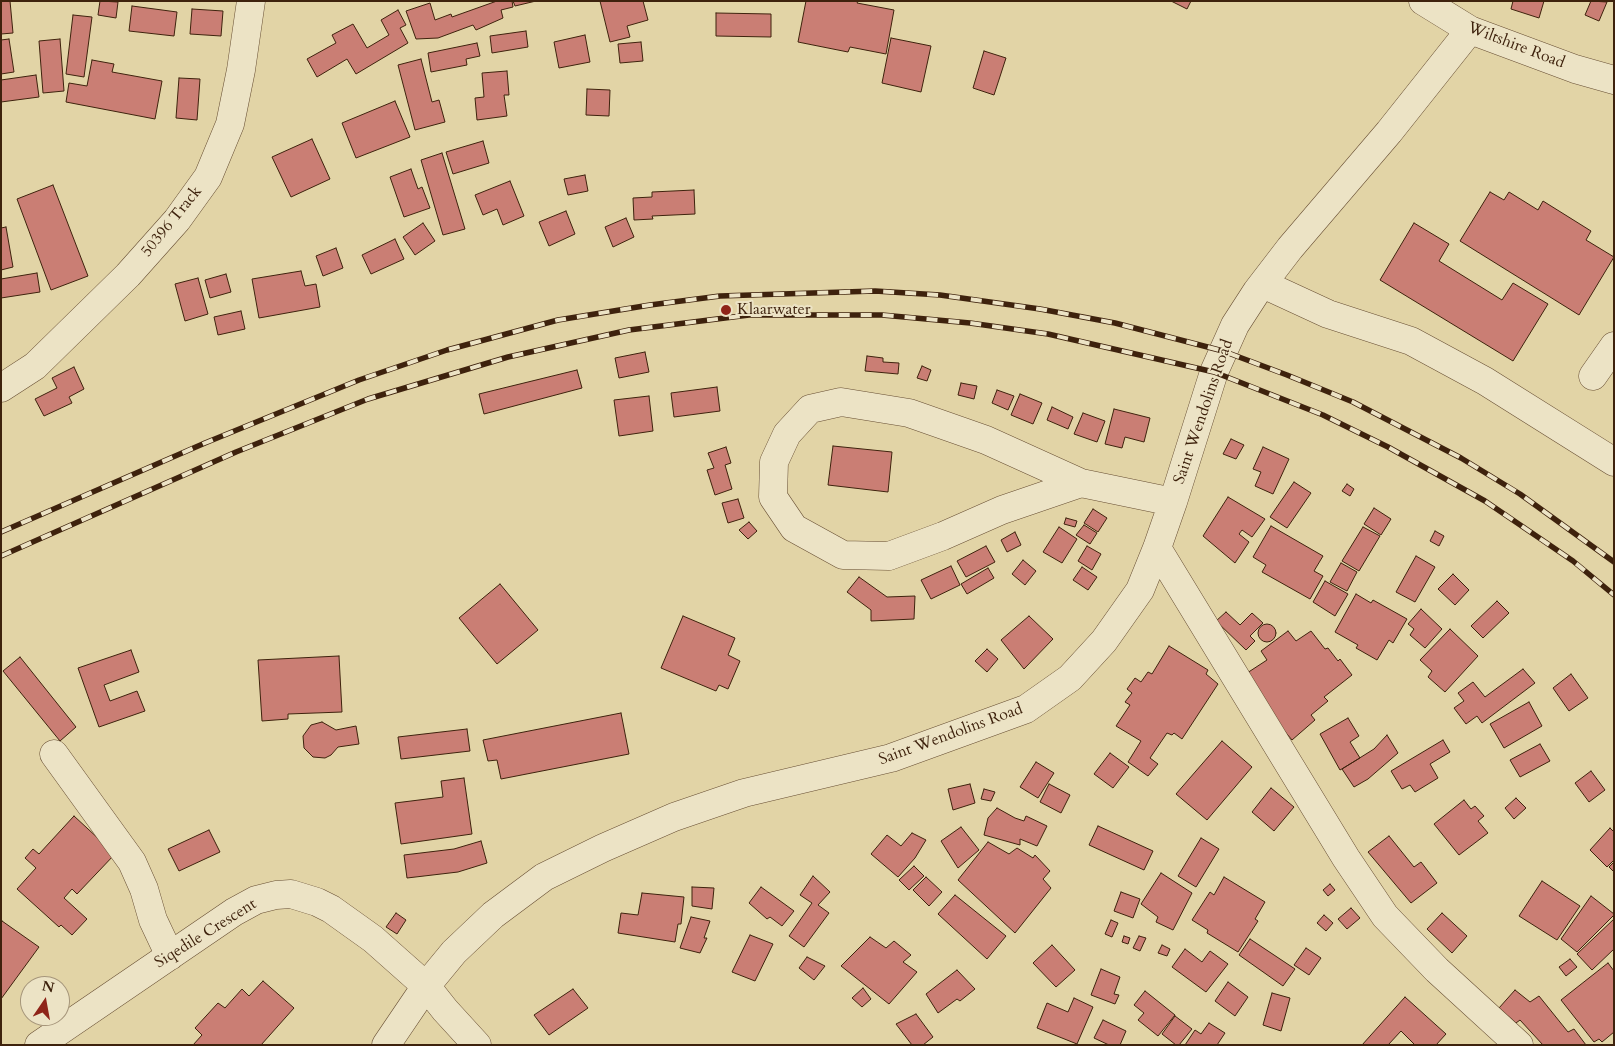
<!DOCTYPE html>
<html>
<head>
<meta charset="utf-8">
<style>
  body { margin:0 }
  #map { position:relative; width:1615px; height:1046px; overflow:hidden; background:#e2d4a6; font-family:Cardo,serif }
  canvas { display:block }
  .frame { position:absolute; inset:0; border:2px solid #3e220d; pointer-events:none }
  .north { position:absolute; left:20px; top:976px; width:50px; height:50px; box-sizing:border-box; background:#ece3c5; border:1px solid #a6967b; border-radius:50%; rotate:12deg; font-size:14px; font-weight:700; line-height:20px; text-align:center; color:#3e220d }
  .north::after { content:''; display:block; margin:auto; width:18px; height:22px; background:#8f2418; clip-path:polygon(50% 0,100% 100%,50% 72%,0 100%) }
</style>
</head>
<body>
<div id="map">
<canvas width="1615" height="1046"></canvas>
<div class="frame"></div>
<div class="north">N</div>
</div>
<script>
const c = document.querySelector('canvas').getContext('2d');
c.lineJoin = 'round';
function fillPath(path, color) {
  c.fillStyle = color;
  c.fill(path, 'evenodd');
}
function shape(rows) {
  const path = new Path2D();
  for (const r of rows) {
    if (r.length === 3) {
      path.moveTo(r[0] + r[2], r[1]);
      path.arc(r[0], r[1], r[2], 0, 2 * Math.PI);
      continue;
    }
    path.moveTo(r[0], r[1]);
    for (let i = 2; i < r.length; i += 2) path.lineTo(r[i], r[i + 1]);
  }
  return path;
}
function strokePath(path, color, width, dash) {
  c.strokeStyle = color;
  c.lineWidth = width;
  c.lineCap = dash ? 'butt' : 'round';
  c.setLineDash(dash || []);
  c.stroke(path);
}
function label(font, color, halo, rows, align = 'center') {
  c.font = font + ' Cardo,serif';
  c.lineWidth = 4;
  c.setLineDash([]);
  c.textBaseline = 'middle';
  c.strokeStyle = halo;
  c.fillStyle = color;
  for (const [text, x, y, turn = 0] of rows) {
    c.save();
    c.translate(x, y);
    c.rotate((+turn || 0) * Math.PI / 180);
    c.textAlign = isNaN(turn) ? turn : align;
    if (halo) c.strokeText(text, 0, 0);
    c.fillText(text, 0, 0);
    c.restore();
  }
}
const building = shape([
  [1,1,10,1,13,33,1,34,1,1],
  [100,1,118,2,116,18,98,15,100,1],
  [497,1,512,1,513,7,501,10,503,18,476,30,473,25,438,38,416,39,406,11,430,3,435,20,451,14,452,17,497,1],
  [513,1,536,1,515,6,513,1],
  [600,1,643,1,648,20,627,26,630,37,610,42,600,1],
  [806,1,858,1,857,3,894,10,886,54,850,47,848,52,798,42,806,1],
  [1171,1,1191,1,1187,9,1171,1],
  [1513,1,1544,1,1539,18,1511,9,1513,1],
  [1591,1,1607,2,1599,21,1585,15,1591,1],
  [132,6,177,12,174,36,129,31,132,6],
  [192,9,223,11,221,36,190,34,192,9],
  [398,10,406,25,400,28,408,43,356,74,347,59,317,77,307,59,336,43,332,35,353,24,367,48,389,35,381,20,398,10],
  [716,13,771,14,771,37,716,36,716,13],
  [73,15,92,17,84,77,66,74,73,15],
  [526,31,528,47,492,53,490,36,526,31],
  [585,35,590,62,559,68,554,42,585,35],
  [891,38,931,46,921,92,882,83,891,38],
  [9,39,14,72,1,74,1,40,9,39],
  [60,39,64,91,43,93,39,41,60,39],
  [641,42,643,61,620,63,618,44,641,42],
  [477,43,480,56,466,59,467,65,431,72,428,53,477,43],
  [984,51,1006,58,994,95,973,88,984,51],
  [421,59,432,102,439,100,445,122,415,130,398,65,421,59],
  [92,60,114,64,112,72,162,81,155,119,66,102,69,83,87,86,92,60],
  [507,71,509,95,504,95,507,116,477,120,475,98,484,97,482,73,507,71],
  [36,75,39,97,1,102,1,80,36,75],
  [179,78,200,79,197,120,176,118,179,78],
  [587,89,610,90,609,116,586,115,587,89],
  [395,101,410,137,356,158,342,123,395,101],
  [312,139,330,179,291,197,272,157,312,139],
  [483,141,489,163,453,174,446,152,483,141],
  [442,153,465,229,443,235,421,160,442,153],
  [411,169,418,189,422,187,430,208,404,217,390,177,411,169],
  [585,175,588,191,568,195,564,179,585,175],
  [510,181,524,216,503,225,497,209,483,215,475,195,510,181],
  [53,185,88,276,51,290,17,199,53,185],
  [694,190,695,214,652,216,653,219,634,220,633,198,652,197,652,192,694,190],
  [1490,192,1504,200,1509,192,1538,210,1543,201,1591,231,1586,240,1614,257,1579,315,1460,241,1490,192],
  [566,211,575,234,549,246,539,222,566,211],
  [626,218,634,237,613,247,605,227,626,218],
  [423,223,435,241,415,255,403,237,423,223],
  [1414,223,1449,244,1439,261,1502,300,1513,283,1548,304,1513,361,1380,280,1414,223],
  [6,227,13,267,1,270,1,228,6,227],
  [395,239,404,259,371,274,362,255,395,239],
  [336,248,343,268,323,276,316,256,336,248],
  [301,271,305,286,316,284,320,307,259,318,252,279,301,271],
  [37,273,40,292,1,298,1,279,37,273],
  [226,274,231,292,210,298,205,280,226,274],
  [198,278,208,314,185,321,175,284,198,278],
  [241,311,245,329,218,335,214,317,241,311],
  [645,352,649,372,619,378,615,358,645,352],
  [867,356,883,358,883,362,899,363,898,374,865,371,867,356],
  [922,366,931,370,927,381,917,378,922,366],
  [74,367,84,389,69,397,72,403,44,416,35,399,57,388,52,378,74,367],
  [577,370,582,388,484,414,479,394,577,370],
  [961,383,977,386,974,399,958,395,961,383],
  [717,387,720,411,674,417,671,393,717,387],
  [997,390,1014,396,1008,410,992,403,997,390],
  [1020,394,1042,403,1033,424,1011,415,1020,394],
  [649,396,653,431,619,436,614,400,649,396],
  [1052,407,1073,417,1068,429,1047,420,1052,407],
  [1114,409,1150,418,1144,442,1125,437,1122,448,1105,444,1114,409],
  [1083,413,1105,421,1097,442,1074,434,1083,413],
  [1231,439,1244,445,1236,459,1223,454,1231,439],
  [833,446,892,452,888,492,828,485,833,446],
  [726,447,731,463,725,465,732,489,715,495,707,470,714,468,708,453,726,447],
  [1263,447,1289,459,1273,494,1255,486,1261,472,1253,469,1263,447],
  [1294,482,1311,493,1287,528,1270,517,1294,482],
  [1347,484,1354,489,1350,496,1342,491,1347,484],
  [1228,497,1265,519,1252,537,1242,530,1239,534,1249,542,1235,563,1203,536,1228,497],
  [738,499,744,518,728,523,722,503,738,499],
  [1374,508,1391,519,1381,535,1364,524,1374,508],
  [1093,509,1107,518,1098,532,1084,523,1093,509],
  [1066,518,1077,521,1075,527,1064,524,1066,518],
  [749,522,757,531,748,539,739,530,749,522],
  [1084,525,1097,533,1090,544,1076,535,1084,525],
  [1271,526,1323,556,1314,571,1323,576,1310,599,1262,572,1266,565,1253,557,1271,526],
  [1059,527,1077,539,1062,563,1043,552,1059,527],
  [1363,527,1380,536,1359,571,1342,561,1363,527],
  [1435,531,1444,536,1439,546,1430,541,1435,531],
  [1015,532,1021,545,1007,552,1001,540,1015,532],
  [986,546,995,562,966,577,957,561,986,546],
  [1087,546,1101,554,1092,570,1078,561,1087,546],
  [1416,556,1435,567,1415,602,1396,592,1416,556],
  [1023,560,1036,571,1025,585,1012,574,1023,560],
  [1341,563,1357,572,1347,591,1330,582,1341,563],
  [951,566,960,585,931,599,921,580,951,566],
  [1082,567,1097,577,1088,590,1073,580,1082,567],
  [988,568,994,578,967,594,961,584,988,568],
  [1453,574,1469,590,1455,605,1438,589,1453,574],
  [859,577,887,597,915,596,914,619,871,621,871,610,847,592,859,577],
  [1325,581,1348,594,1335,616,1313,602,1325,581],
  [500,584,538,630,497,664,459,618,500,584],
  [1356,594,1371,603,1373,600,1407,619,1393,643,1389,640,1377,660,1356,648,1358,645,1335,632,1356,594],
  [1497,601,1509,613,1483,638,1471,626,1497,601],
  [1421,609,1442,629,1425,648,1410,635,1414,629,1408,624,1421,609],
  [1226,612,1240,625,1252,613,1263,623,1250,636,1255,641,1246,650,1216,621,1226,612],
  [683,616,735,638,728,655,740,661,728,689,719,685,716,691,661,668,683,616],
  [1029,616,1053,639,1024,669,1001,640,1029,616],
  [1267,633,9],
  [1450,629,1478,656,1445,692,1428,677,1432,671,1420,660,1450,629],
  [1288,631,1296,641,1311,631,1325,649,1328,648,1338,661,1340,659,1352,675,1324,697,1328,701,1311,715,1315,720,1292,740,1272,716,1244,675,1267,660,1261,651,1288,631],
  [1169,646,1208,670,1206,674,1218,684,1182,739,1174,733,1172,735,1167,733,1150,758,1158,764,1148,776,1128,762,1141,741,1116,726,1130,705,1125,702,1132,693,1127,689,1135,678,1141,682,1148,672,1152,674,1169,646],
  [987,649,998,659,987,672,975,661,987,649],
  [131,650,139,672,104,685,110,701,137,691,145,711,99,727,78,668,131,650],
  [339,656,342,712,288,714,288,719,262,721,258,660,339,656],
  [20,657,76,727,60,741,3,671,20,657],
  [1523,669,1535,683,1482,723,1477,716,1466,724,1454,708,1464,701,1458,693,1473,682,1485,697,1523,669],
  [1571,674,1588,698,1569,711,1553,688,1571,674],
  [1529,702,1542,726,1504,748,1490,724,1529,702],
  [621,713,629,754,501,779,497,760,488,761,483,740,621,713],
  [1348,718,1359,736,1350,742,1360,758,1340,770,1320,734,1348,718],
  [322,722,336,730,356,726,359,744,338,747,331,755,325,758,313,757,304,748,303,736,311,725,322,722],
  [467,729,470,751,401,759,398,737,467,729],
  [1387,735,1398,753,1368,779,1354,787,1342,769,1374,749,1387,735],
  [1443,740,1450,752,1430,764,1438,778,1415,792,1410,785,1402,789,1391,771,1443,740],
  [1222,741,1252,767,1207,820,1176,794,1222,741],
  [1540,744,1550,761,1520,777,1510,760,1540,744],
  [1110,753,1129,767,1113,788,1094,774,1110,753],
  [1036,762,1054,773,1038,798,1020,787,1036,762],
  [1591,771,1605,790,1589,802,1575,783,1591,771],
  [464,778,472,834,401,844,395,803,443,797,441,781,464,778],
  [970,784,975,803,953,810,948,789,970,784],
  [1049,784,1070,795,1061,813,1040,802,1049,784],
  [1271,788,1294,807,1274,831,1252,812,1271,788],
  [984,789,995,792,991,801,981,799,984,789],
  [1516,798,1526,808,1514,819,1505,808,1516,798],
  [1464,800,1471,809,1475,806,1484,816,1478,821,1488,833,1459,855,1434,824,1464,800],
  [997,808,1015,818,1024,821,1026,816,1047,826,1037,846,1020,839,1020,845,984,835,988,818,997,808],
  [74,816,115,854,77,894,72,889,64,898,87,919,72,935,61,925,59,927,17,889,36,868,25,858,33,849,39,854,74,816],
  [1098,826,1153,851,1144,870,1089,845,1098,826],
  [961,827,979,850,958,868,941,841,961,827],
  [1610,828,1614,832,1614,860,1607,867,1590,850,1610,828],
  [209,830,220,852,179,871,168,849,209,830],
  [912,833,926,840,915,858,898,877,871,854,887,835,901,846,912,833],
  [1389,836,1414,867,1421,862,1437,883,1411,903,1368,852,1389,836],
  [1201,838,1219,849,1196,887,1178,876,1201,838],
  [481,841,487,863,458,872,407,878,404,855,454,849,481,841],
  [988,842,1009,854,1017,848,1033,858,1035,855,1050,871,1043,879,1051,888,1015,933,958,880,988,842],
  [1614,862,1614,872,1609,867,1614,862],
  [914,866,924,876,909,890,899,880,914,866],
  [1161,873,1192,893,1173,930,1156,922,1158,917,1141,904,1161,873],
  [813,876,830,892,818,905,829,913,804,947,789,936,812,903,800,895,813,876],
  [926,877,942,892,929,906,913,890,926,877],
  [1224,877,1265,902,1255,919,1258,921,1238,952,1207,933,1208,930,1192,920,1210,892,1214,895,1224,877],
  [1542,881,1580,906,1557,940,1519,916,1542,881],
  [1330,884,1335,890,1328,896,1323,890,1330,884],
  [692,887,714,888,712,909,692,906,692,887],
  [761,887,794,911,782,926,770,917,767,919,749,903,761,887],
  [1121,892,1140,899,1133,918,1114,911,1121,892],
  [642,893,684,897,681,924,678,924,675,942,618,933,621,913,638,915,642,893],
  [955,895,1006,936,987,959,938,914,955,895],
  [1591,896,1614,914,1614,915,1577,952,1561,939,1591,896],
  [1351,908,1360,918,1347,929,1338,919,1351,908],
  [396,913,406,920,397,934,386,927,396,913],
  [1442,913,1467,936,1452,953,1427,929,1442,913],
  [1324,915,1333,923,1326,931,1317,923,1324,915],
  [691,917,710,921,704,938,707,938,700,953,680,948,691,917],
  [1614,919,1614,949,1592,970,1577,954,1614,919],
  [1111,920,1118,923,1112,937,1105,934,1111,920],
  [2,921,39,947,1,999,1,923,2,921],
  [750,935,773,944,755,981,732,972,750,935],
  [1124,936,1130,938,1128,944,1122,942,1124,936],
  [1139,936,1146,938,1140,951,1133,948,1139,936],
  [870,937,886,948,894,941,911,955,903,962,917,972,889,1004,841,966,870,937],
  [1250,939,1295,969,1283,986,1239,955,1250,939],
  [1052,945,1075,970,1056,987,1033,963,1052,945],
  [1162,945,1170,949,1167,956,1158,953,1162,945],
  [1306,948,1321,958,1309,975,1294,965,1306,948],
  [1185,949,1202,962,1210,951,1228,964,1206,992,1172,967,1185,949],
  [807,957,825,966,814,980,799,968,807,957],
  [1570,959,1577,967,1566,976,1559,967,1570,959],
  [1608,963,1614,971,1614,1032,1602,1042,1599,1039,1594,1042,1561,1000,1608,963],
  [1101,969,1120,977,1114,994,1119,995,1115,1004,1091,995,1101,969],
  [957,970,975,989,960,1001,957,999,938,1013,926,994,957,970],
  [263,981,294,1008,261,1045,193,1045,202,1035,195,1028,218,1003,225,1008,242,989,249,996,263,981],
  [1228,982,1248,997,1235,1016,1215,1001,1228,982],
  [863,988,871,999,862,1007,852,998,863,988],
  [573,989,588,1008,549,1035,534,1015,573,989],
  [1515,990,1530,1002,1539,996,1568,1032,1574,1029,1586,1045,1543,1045,1520,1020,1516,1023,1499,1008,1515,990],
  [1145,991,1175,1015,1158,1036,1138,1020,1144,1013,1134,1005,1145,991],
  [1272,993,1290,998,1281,1031,1263,1025,1272,993],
  [1405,997,1446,1034,1436,1045,1415,1045,1401,1031,1388,1045,1362,1045,1405,997],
  [1074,998,1093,1007,1077,1044,1037,1028,1047,1003,1068,1012,1074,998],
  [916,1014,933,1037,923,1045,912,1045,896,1024,916,1014],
  [1175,1016,1192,1029,1179,1045,1176,1045,1162,1034,1175,1016],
  [1103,1020,1126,1031,1120,1045,1109,1045,1094,1038,1103,1020],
  [1209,1023,1225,1033,1217,1045,1185,1045,1195,1030,1201,1034,1209,1023]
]);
fillPath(building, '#ca7e74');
strokePath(building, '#3e220d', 1);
const minor = shape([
  [1423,1,1470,30,1575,69,1614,80],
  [1263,284,1328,314,1411,341,1485,381,1614,462],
  [1593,376,1614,346],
  [1,388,35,366,128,275,177,220,208,177,230,124,241,70,251,1],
  [1081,483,1002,510,943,536,889,556,843,555,794,528,773,497,774,462,787,434,810,409,841,402,909,413,986,440,1081,483,1173,502],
  [1157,548,1346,858,1385,916,1437,970,1519,1045],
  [54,754,132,862,144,889,153,920,170,956],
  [39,1045,234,912,256,900,276,895,291,894,317,902,331,909,373,939,426,986,445,1010,477,1045],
  [386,1045,426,986,454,952,493,915,544,877,603,848,674,817,744,793,891,758,1026,709,1070,678,1104,641,1140,590,1157,548,1173,502,1214,372,1235,325,1257,291,1290,248,1389,132,1470,30]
]);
strokePath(minor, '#674e33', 29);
strokePath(minor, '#ece3c5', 28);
const rail = shape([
  [1,532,205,443,359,380,447,350,558,320,650,305,720,296,875,291,940,295,1040,309,1115,323,1223,351,1287,375,1353,402,1461,458,1520,494,1614,562],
  [1,556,236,452,368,399,508,357,629,330,749,315,882,315,970,323,1048,334,1214,372,1323,415,1388,447,1485,501,1573,561,1614,595]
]);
strokePath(rail, '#3e220d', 5.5);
strokePath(rail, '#ece3c5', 4, [11]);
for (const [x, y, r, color] of [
  [726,310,6,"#8f2418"]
]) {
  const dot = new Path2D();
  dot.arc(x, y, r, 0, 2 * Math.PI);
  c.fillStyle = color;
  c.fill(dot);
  strokePath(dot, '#ece3c5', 2);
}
label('16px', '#3e220d', '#ece3c5', [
  ["Wiltshire Road",1516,46,21],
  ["50396 Track",172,222,-51],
  ["Saint Wendolins Road",1204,412,-71],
  ["Saint Wendolins Road",951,735,-20],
  ["Siqedile Crescent",206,934,-32]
]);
label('16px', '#3e220d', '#ece3c5', [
  ["Klaarwater",737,310]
], 'left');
</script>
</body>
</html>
